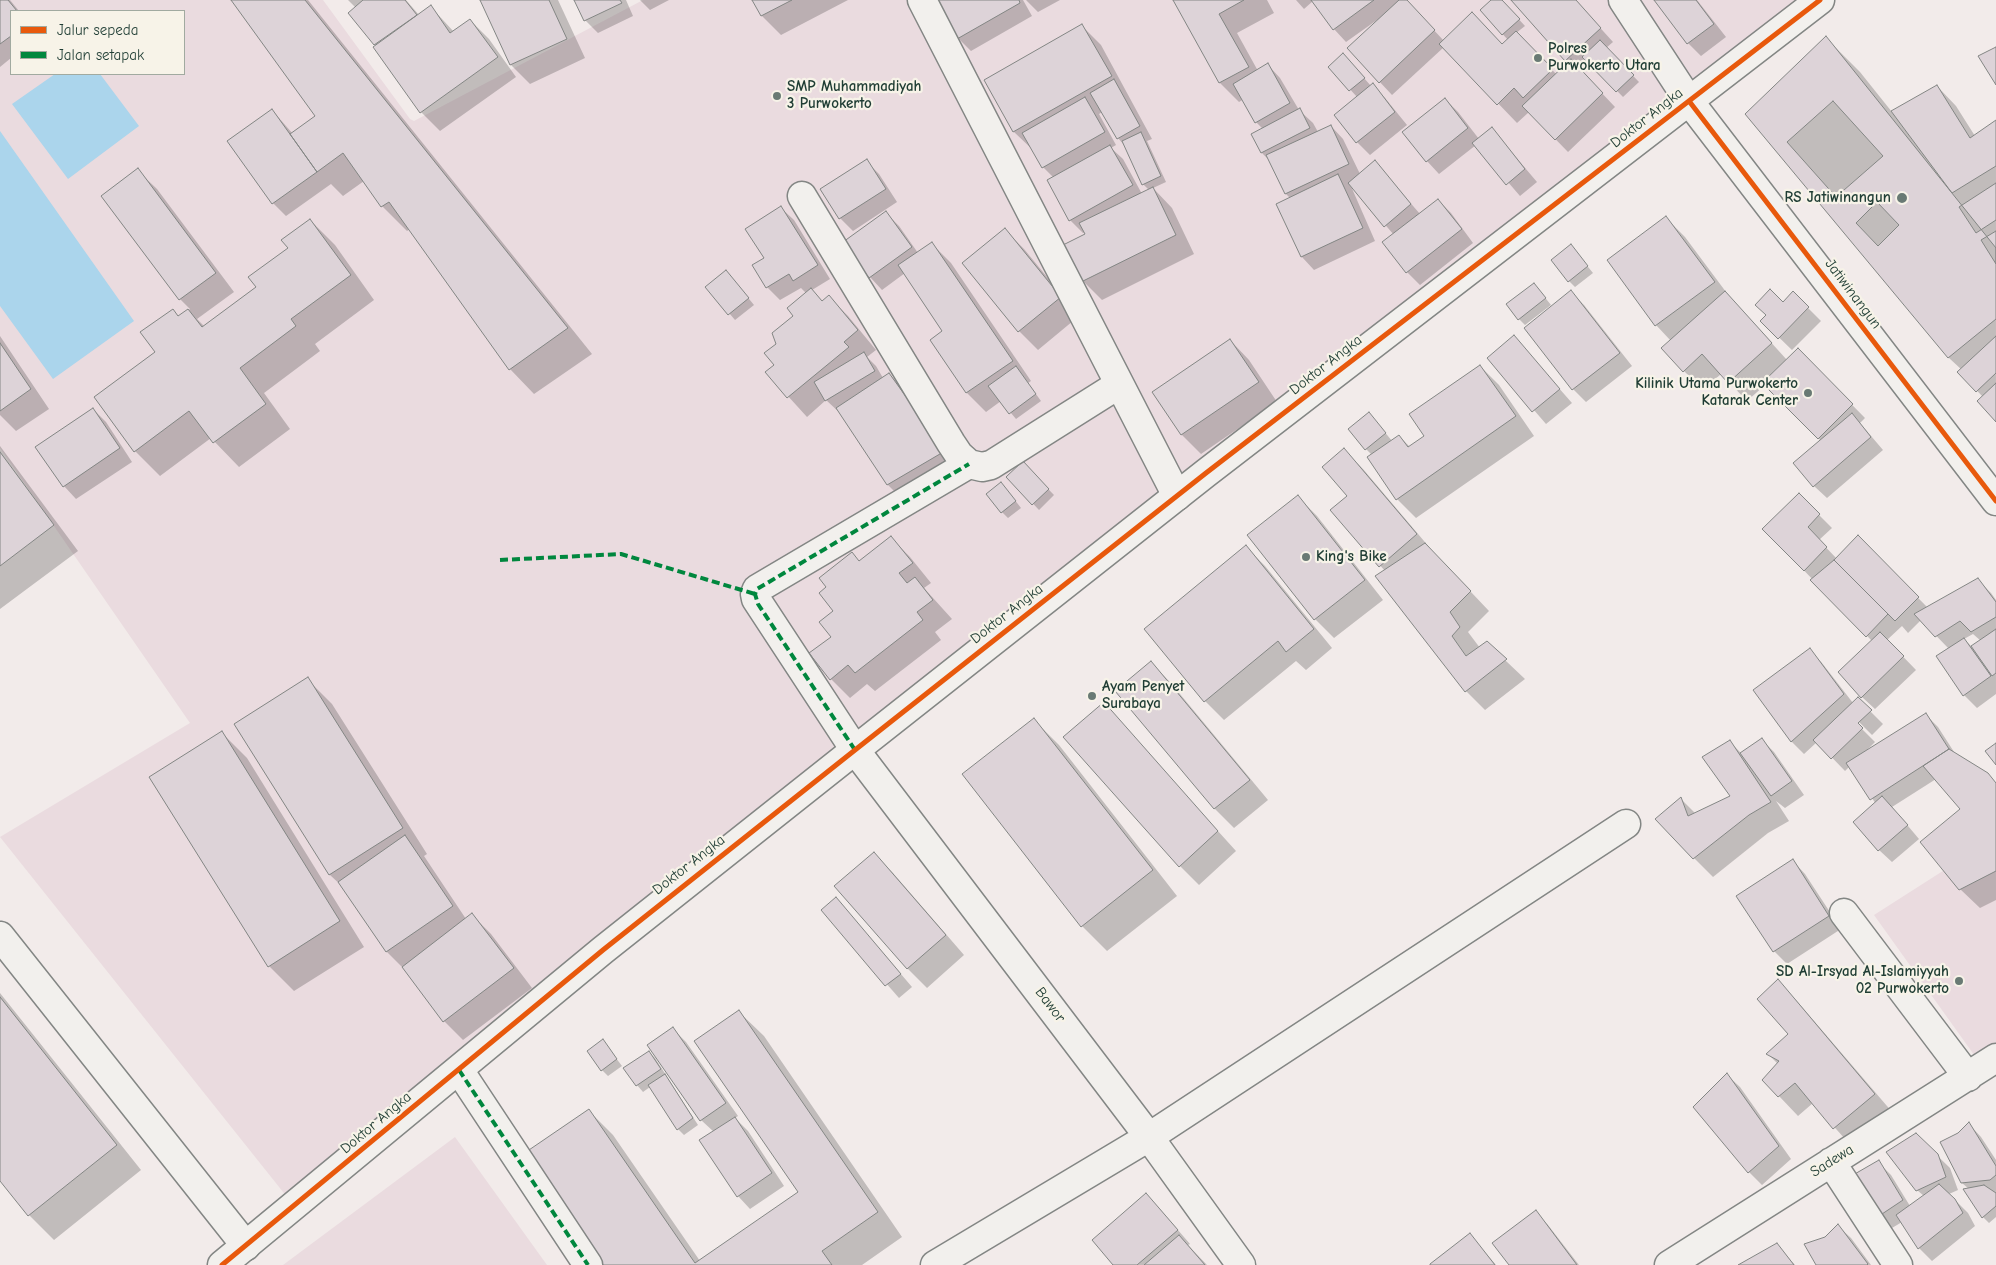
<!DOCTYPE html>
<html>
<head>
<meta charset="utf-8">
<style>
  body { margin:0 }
  #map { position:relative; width:1996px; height:1265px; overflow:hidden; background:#f2ebea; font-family:"Comic Neue",sans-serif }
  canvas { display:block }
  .legend { position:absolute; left:10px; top:10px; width:175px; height:65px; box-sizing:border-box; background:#f7f3e8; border:1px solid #a1aaa0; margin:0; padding:6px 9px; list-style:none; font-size:15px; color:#1f3d34 }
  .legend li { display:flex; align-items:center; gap:10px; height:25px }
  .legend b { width:25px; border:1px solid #a1aaa0 }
</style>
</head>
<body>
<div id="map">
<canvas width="1996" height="1265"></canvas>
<ul class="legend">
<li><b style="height:6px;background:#e8590c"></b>Jalur sepeda</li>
<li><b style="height:6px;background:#00873e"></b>Jalan setapak</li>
</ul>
</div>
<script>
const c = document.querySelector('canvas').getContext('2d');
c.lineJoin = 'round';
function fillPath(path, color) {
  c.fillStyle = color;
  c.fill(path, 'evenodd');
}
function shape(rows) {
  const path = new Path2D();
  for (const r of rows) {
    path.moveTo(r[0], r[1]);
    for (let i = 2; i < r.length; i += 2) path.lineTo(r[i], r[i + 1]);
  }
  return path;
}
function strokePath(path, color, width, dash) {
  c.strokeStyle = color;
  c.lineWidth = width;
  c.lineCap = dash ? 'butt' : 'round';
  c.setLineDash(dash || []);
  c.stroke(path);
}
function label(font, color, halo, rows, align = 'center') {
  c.font = font + ' "Comic Neue",sans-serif';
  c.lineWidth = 4.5;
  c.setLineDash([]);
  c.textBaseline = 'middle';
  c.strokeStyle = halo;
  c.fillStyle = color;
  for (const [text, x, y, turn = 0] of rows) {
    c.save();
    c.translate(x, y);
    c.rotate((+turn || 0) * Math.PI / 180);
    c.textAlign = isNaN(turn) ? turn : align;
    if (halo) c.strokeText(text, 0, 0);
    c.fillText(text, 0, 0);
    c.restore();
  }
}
fillPath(shape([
  [0,0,323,0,410,119,414,121,643,0,1819,0,295,1207,0,837,190,723,0,448],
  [11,11,184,11,184,74,11,74],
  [1996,837,1996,1046,1977,1059,1874,915],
  [455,1137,547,1265,283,1265]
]), '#eadbdf');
fillPath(shape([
  [55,74,100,74,139,126,68,179,12,104],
  [0,131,134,321,53,379,0,306]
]), '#abd5ec');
fillPath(shape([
  [0,0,10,0,19,11,11,11,11,58,0,67],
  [232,0,308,0,592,354,534,394,510,369,410,229,407,231,382,206,364,181,343,196,331,184,286,216,273,203,272,110,293,134,317,116],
  [348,0,406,0,419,15,431,7,454,32,470,20,489,39,516,77,440,131,421,112,376,46,350,13,356,8],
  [481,0,558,0,585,58,530,84,511,65],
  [575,0,626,0,633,16,598,33,585,20],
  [640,0,669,0,650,10],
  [754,0,848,0,781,35,762,16],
  [936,0,1023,0,1032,16,971,51,958,38],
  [1026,0,1060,0,1038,12],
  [1175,0,1267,0,1274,13,1237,33,1258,71,1268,65,1280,78,1299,110,1313,123,1318,132,1331,126,1343,139,1360,174,1375,162,1420,214,1438,200,1451,213,1473,243,1420,285,1407,272,1384,242,1394,235,1350,184,1375,241,1314,270,1302,257,1290,198,1286,194,1271,162,1262,153,1252,135,1263,129,1256,122,1244,99,1239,102,1220,83],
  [1296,0,1406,0,1444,41,1503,45,1508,40,1481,10,1493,0,1501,0,1525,26,1516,33,1557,75,1569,63,1513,0,1575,0,1613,42,1606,48,1639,82,1623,97,1590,63,1581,71,1615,107,1568,152,1529,112,1517,123,1444,47,1392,95,1349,49,1378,22,1377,20,1346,42,1334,29,1313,1,1304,9],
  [1656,0,1697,0,1726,37,1701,56,1688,43],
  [1082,26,1101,45,1152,139,1147,141,1166,182,1153,188,1172,208,1194,254,1102,300,1083,281,1086,235,1085,232,1083,233,1070,220,1054,178,1043,167,1034,151,1014,132,985,81],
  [1102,112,1118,138,1125,146,1143,184,1149,190,1142,194,1123,159,1111,148,1116,145,1099,114],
  [1826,38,1860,72,1892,112,1937,86,1956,106,1975,136,1996,122,1996,420,1983,397,1959,372,1962,370,1949,358,1747,114],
  [1349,61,1371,86,1373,85,1385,98,1407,125,1370,155,1357,142,1357,97,1330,67],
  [1445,99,1458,112,1479,139,1492,129,1537,182,1520,196,1476,145,1439,174,1427,161],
  [866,161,879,174,897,202,853,231,840,218],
  [137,170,157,189,234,292,197,319,204,326,258,287,310,220,335,245,374,300,315,344,320,351,264,393,290,429,239,467,211,438,160,476,135,451,157,352,173,310,179,317,190,309,180,299],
  [781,208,794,220,830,279,812,290,823,302,829,297,848,316,876,350,867,357,876,366,883,378,889,374,908,393,963,471,907,504,888,485,840,413,826,400,807,417,767,373,776,365,777,344,807,294,801,288,780,300,767,287,753,265,765,258],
  [886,213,899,226,918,253,932,244,951,263,1031,381,1028,383,1041,401,1016,419,1001,401,986,412,967,393,931,340,944,331,905,273,882,290,870,277],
  [1666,218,1685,237,1729,296,1787,360,1798,350,1865,418,1860,423,1883,450,1827,498,1814,486,1821,441,1765,385,1747,401,1721,374,1703,390,1684,371,1671,341,1656,325],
  [1005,230,1024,249,1079,316,1038,350,1019,331],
  [1571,246,1593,273,1575,287,1569,281],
  [732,278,754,305,735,320,707,287],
  [1539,290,1551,305,1525,325,1519,319],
  [1571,292,1584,305,1632,366,1586,402,1573,389,1526,328],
  [1793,293,1821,321,1792,350,1762,321],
  [0,336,49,409,16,431,0,415],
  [1514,337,1572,403,1546,424,1489,358],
  [1230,340,1249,360,1277,402,1201,454,1182,435,1154,392],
  [1480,366,1499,385,1534,436,1416,518,1397,499,1372,455,1366,449,1375,420,1392,441,1399,436,1410,447,1426,436],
  [93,409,106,422,132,462,76,499,64,486],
  [0,446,78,551,0,609],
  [1344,450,1363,469,1435,554,1489,611,1468,632,1480,648,1487,643,1525,679,1485,710,1466,691,1377,576,1385,571,1332,510,1348,496],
  [1023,463,1054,495,1039,510,1008,477],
  [1007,490,1021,508,1008,518,1002,512],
  [1799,495,1832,528,1819,540,1837,559,1858,537,1928,608,1978,580,1991,593,1996,600,1996,694,1977,708,1964,695,1949,649,1921,620,1908,633,1902,626,1887,640,1916,670,1875,709,1862,697,1872,641,1764,529],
  [1973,634,1981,641,1972,647,1964,639],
  [1298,497,1317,516,1383,600,1334,638,1315,619],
  [891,538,910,557,931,583,924,588,952,619,935,632,941,640,875,691,867,684,850,698,831,679,834,611,860,562],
  [1246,547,1265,566,1332,648,1306,670,1296,661,1224,720,1205,701],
  [1810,650,1822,663,1853,703,1858,699,1883,724,1872,735,1855,718,1853,720,1875,742,1865,752,1925,714,1938,727,1956,755,1996,783,1996,900,1980,908,1960,889,1962,809,1936,779,1892,807,1919,839,1892,862,1879,850,1876,804,1850,766,1845,771,1817,742,1804,754,1792,742,1755,690],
  [1151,663,1170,682,1268,800,1234,828,1215,809,1116,691],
  [307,679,332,704,427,854,424,856,466,919,472,915,491,934,532,988,463,1040,444,1021,406,971,387,952,344,888,330,875,236,724],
  [1103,704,1236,851,1199,885,1180,866],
  [1034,720,1059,745,1177,896,1107,951,1082,926],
  [222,733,247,758,364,947,294,991,269,966],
  [1762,740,1774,752,1804,795,1785,808,1776,801,1789,821,1768,833,1713,877,1694,858,1681,799,1696,814,1732,797,1730,742,1741,753],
  [874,854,893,873,964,955,927,988,908,969,836,886],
  [1793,861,1805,874,1841,929,1787,964,1774,951],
  [822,910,848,912,912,987,899,998],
  [1778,981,1796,1000,1893,1113,1853,1148,1813,1103,1798,1116,1779,1096,1778,1064,1768,1054,1790,1034],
  [0,993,141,1170,54,1240,29,1215,0,1179],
  [739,1012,764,1036,902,1237,862,1265,605,1265,588,1110,613,1135,700,1261,800,1192],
  [673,1029,686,1042,738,1116,735,1118,748,1131,784,1186,750,1209,738,1196,714,1132,701,1120],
  [603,1041,622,1066,608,1076,602,1070],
  [649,1052,655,1058,698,1125,684,1135,678,1129,650,1087,643,1092,637,1085],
  [1727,1075,1740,1087,1791,1159,1762,1185,1749,1172,1695,1107],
  [1969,1124,1981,1137,1996,1160,1996,1217,1989,1223,1983,1217,1969,1189,1962,1183,1958,1134],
  [1915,1134,1950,1168,1958,1190,1949,1194,1968,1213,1975,1226,1932,1261,1919,1248,1902,1222,1892,1228,1880,1215,1878,1162,1891,1175,1910,1206,1924,1196,1917,1190],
  [1146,1195,1159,1208,1190,1244,1188,1245,1207,1265,1115,1265],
  [1535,1212,1548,1225,1579,1265,1511,1265],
  [1838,1226,1851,1238,1871,1265,1817,1265,1826,1238],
  [1470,1235,1496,1265,1432,1265],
  [1777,1245,1795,1265,1740,1265]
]), '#0003');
const building = shape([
  [0,0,8,0,17,11,11,11,11,36,0,44,0,0],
  [231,0,305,0,568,328,509,370,389,202,381,207,343,153,317,172,290,134,315,116,231,0],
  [363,0,405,0,417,15,374,45,348,13,363,0],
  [480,0,549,0,567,39,510,65,480,0],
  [574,0,620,0,622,3,584,21,574,0],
  [752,0,792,0,761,16,752,0],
  [935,0,1019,0,1020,3,957,39,935,0],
  [1173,0,1244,0,1219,14,1249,67,1219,83,1173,0],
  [1311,0,1374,0,1333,30,1311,0],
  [1399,0,1407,0,1435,30,1379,83,1347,48,1399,0],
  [1491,0,1502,0,1520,19,1502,35,1480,10,1491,0],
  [1511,0,1576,0,1601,28,1565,61,1511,0],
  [1654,0,1696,0,1714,24,1687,44,1654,0],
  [431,5,450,33,470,19,498,57,420,113,373,47,431,5],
  [1472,12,1502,44,1516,31,1553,69,1523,98,1514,88,1497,105,1439,44,1472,12],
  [1082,24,1112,76,1013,132,984,80,1082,24],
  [1826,36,1996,248,1996,319,1948,358,1745,114,1826,36],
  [1600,40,1634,75,1616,92,1582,57,1600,40],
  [1996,47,1996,85,1978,56,1996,47],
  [1343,53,1365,78,1349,91,1328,67,1343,53],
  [1571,59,1603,93,1555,140,1522,106,1571,59],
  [1268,63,1290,103,1255,123,1233,84,1268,63],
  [1114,79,1140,126,1117,139,1090,93,1114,79],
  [1373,83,1395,112,1356,143,1334,115,1373,83],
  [1937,85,1970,138,1996,120,1996,166,1952,193,1891,111,1937,85],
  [1085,97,1105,132,1042,168,1022,133,1085,97],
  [1445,98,1468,128,1426,162,1402,132,1445,98],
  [1833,101,1883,156,1836,197,1787,142,1833,101],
  [1300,108,1310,128,1261,153,1251,134,1300,108],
  [272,109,317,172,272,204,227,141,272,109],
  [1331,125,1349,164,1285,194,1266,155,1331,125],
  [1492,127,1525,169,1506,185,1472,143,1492,127],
  [1141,132,1161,176,1142,185,1122,141,1141,132],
  [1110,145,1133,185,1069,221,1047,180,1110,145],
  [867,159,886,189,839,219,820,189,867,159],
  [1375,160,1411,204,1384,227,1348,183,1375,160],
  [138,168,216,273,179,300,101,196,138,168],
  [1338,174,1363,228,1301,257,1276,204,1338,174],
  [1996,183,1996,220,1976,233,1959,207,1996,183],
  [1153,187,1176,235,1081,282,1063,245,1085,234,1079,223,1153,187],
  [1438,199,1462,229,1406,273,1382,242,1438,199],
  [1877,202,1899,225,1878,246,1856,223,1877,202],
  [781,206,818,265,793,281,789,274,766,288,752,265,764,258,745,229,781,206],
  [886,211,912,247,869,278,843,242,886,211],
  [1666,216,1715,282,1655,326,1607,260,1666,216],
  [310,219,351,275,291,319,296,326,240,368,266,404,213,443,189,411,134,452,94,397,155,352,140,332,173,309,178,316,188,309,202,327,256,287,248,277,288,248,281,240,310,219],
  [1005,228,1061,297,1018,332,962,263,1005,228],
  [1996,231,1996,264,1981,240,1996,231],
  [932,242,1013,361,966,393,930,340,942,331,898,265,932,242],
  [1571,244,1588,266,1568,282,1551,260,1571,244],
  [726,270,749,298,728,315,705,287,726,270],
  [1534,283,1546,298,1518,320,1506,304,1534,283],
  [811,288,822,301,829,295,858,330,844,342,849,347,787,398,765,372,774,365,764,353,776,344,772,333,793,316,787,308,811,288],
  [1770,289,1783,302,1793,291,1809,307,1778,339,1760,321,1766,315,1755,305,1770,289],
  [1571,290,1620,353,1572,390,1524,328,1571,290],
  [1725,291,1772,343,1728,383,1702,354,1683,372,1661,348,1725,291],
  [1514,335,1560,389,1532,412,1487,358,1514,335],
  [1996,336,1996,373,1976,392,1957,372,1996,336],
  [1230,339,1259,382,1181,435,1152,392,1230,339],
  [0,343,31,389,0,411,0,343],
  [1798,348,1853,404,1818,439,1762,383,1798,348],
  [864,352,875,371,825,401,814,382,864,352],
  [1480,365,1516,416,1396,500,1367,457,1399,435,1408,447,1424,436,1409,414,1480,365],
  [1016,366,1036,394,1009,414,988,386,1016,366],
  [889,373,945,451,887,485,836,408,889,373],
  [1996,383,1996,422,1977,401,1996,383],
  [93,408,120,448,63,487,35,447,93,408],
  [1369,412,1386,433,1365,450,1348,429,1369,412],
  [1852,413,1871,437,1813,487,1793,463,1852,413],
  [1344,448,1417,534,1379,567,1330,510,1347,496,1322,467,1344,448],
  [0,452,54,525,0,566,0,452],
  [1023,461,1049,489,1032,505,1006,477,1023,461],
  [1001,482,1016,501,1001,513,986,494,1001,482],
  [1799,493,1820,514,1808,527,1827,547,1804,571,1762,529,1799,493],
  [1298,495,1365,580,1314,620,1247,535,1298,495],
  [1858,535,1919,597,1895,621,1834,560,1858,535],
  [891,536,913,563,899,573,907,583,915,577,933,600,917,612,923,620,855,673,848,665,830,680,809,653,831,637,819,622,833,611,819,593,826,587,819,578,852,552,859,561,891,536],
  [1425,543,1471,591,1450,612,1460,627,1452,636,1466,656,1487,641,1507,659,1465,692,1375,576,1425,543],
  [1246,545,1314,629,1286,652,1278,641,1204,702,1144,629,1246,545],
  [1834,560,1888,614,1866,637,1810,580,1834,560],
  [1978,578,1996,602,1996,617,1971,632,1960,621,1935,637,1914,614,1978,578],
  [1996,629,1996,673,1992,676,1971,646,1996,629],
  [1880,632,1904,656,1861,698,1838,672,1880,632],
  [1964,638,1991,676,1963,696,1936,656,1964,638],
  [1810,648,1844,694,1791,742,1753,690,1810,648],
  [1151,661,1250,780,1214,809,1115,691,1151,661],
  [308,677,403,828,329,875,234,724,308,677],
  [1858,697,1872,710,1858,723,1863,728,1831,759,1813,740,1858,697],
  [1104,702,1218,831,1179,867,1063,737,1104,702],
  [1926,713,1949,749,1870,800,1846,763,1926,713],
  [1034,718,1153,870,1081,927,962,774,1034,718],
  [222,731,340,921,268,967,149,777,222,731],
  [1762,738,1792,781,1771,796,1740,753,1762,738],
  [1730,740,1771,802,1749,815,1693,859,1655,819,1681,797,1688,816,1730,796,1702,757,1730,740],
  [1996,743,1996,765,1985,751,1996,743],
  [1949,749,1988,773,1996,783,1996,871,1959,890,1920,842,1960,809,1923,766,1949,749],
  [1882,796,1908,825,1878,851,1853,822,1882,796],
  [405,835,453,906,386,952,338,882,405,835],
  [874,852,946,935,907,969,834,886,874,852],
  [1793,859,1829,916,1773,952,1736,896,1793,859],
  [836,897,901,974,885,986,821,910,836,897],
  [472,913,514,968,443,1022,402,967,472,913],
  [1778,979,1875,1094,1833,1129,1795,1083,1778,1097,1762,1080,1779,1061,1766,1054,1788,1034,1757,999,1778,979],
  [0,997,117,1145,28,1216,0,1181,0,997],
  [739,1010,878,1212,822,1251,832,1265,603,1265,526,1152,589,1109,695,1263,798,1192,694,1041,739,1010],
  [673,1027,726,1103,700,1121,647,1045,673,1027],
  [603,1039,617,1059,601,1071,587,1051,603,1039],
  [649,1051,661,1069,636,1086,623,1068,649,1051],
  [1727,1073,1779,1146,1748,1173,1693,1107,1727,1073],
  [665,1074,693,1118,677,1130,648,1085,665,1074],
  [735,1117,772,1173,737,1197,699,1140,735,1117],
  [1969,1122,1996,1166,1996,1175,1990,1180,1961,1183,1940,1142,1958,1133,1969,1122],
  [1916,1133,1938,1154,1946,1177,1916,1191,1886,1152,1916,1133],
  [1879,1160,1903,1200,1879,1216,1853,1175,1879,1160],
  [1939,1184,1955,1199,1963,1213,1918,1249,1896,1215,1939,1184],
  [1984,1185,1996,1193,1996,1206,1982,1218,1963,1189,1984,1185],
  [1146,1193,1178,1230,1137,1265,1113,1265,1092,1240,1146,1193],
  [1536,1210,1577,1265,1509,1265,1492,1243,1536,1210],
  [1838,1224,1868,1264,1867,1265,1816,1265,1804,1244,1825,1237,1838,1224],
  [1470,1233,1495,1265,1430,1265,1430,1264,1470,1233],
  [1179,1235,1205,1265,1144,1265,1179,1235],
  [1777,1243,1794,1265,1738,1265,1777,1243]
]);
fillPath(building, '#ddd3d8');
strokePath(building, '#838684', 1);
const minor = shape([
  [922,0,1177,496],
  [1623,0,1689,101],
  [802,196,951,443,959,455,969,464,982,467,991,465,1118,385],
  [969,464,757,589,755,594,756,599,855,750,1149,1137,1241,1265],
  [1844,913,1968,1077],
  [0,936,246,1246],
  [459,1070,588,1265],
  [1831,1162,1898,1265],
  [935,1265,1149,1137,1626,824],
  [1669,1265,1996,1058]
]);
const tertiary = shape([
  [1689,101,1996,501],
  [222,1265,603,950,855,750,1206,473,1820,0]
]);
strokePath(minor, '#838684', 31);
strokePath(tertiary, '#838684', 31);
strokePath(minor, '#f2f0ed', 28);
strokePath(tertiary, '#f2f0ed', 28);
strokePath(shape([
  [500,560,621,554,755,594],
  [855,750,758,604,755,594,757,589,969,464],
  [459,1070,588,1265]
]), '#00873e', 4, [8, 4]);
strokePath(shape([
  [1689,101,1996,501],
  [222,1265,603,950,855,750,1206,473,1820,0]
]), '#e8590c', 5);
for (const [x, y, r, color] of [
  [1538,58,5,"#697a74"],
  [777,96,5,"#697a74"],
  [1902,198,6,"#697a74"],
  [1808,393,5,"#697a74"],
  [1306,557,5,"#697a74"],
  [1092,696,5,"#697a74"],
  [1959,981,5,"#697a74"]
]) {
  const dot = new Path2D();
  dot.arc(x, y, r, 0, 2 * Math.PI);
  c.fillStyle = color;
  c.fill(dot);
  strokePath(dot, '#f7f3e8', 2);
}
label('bold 15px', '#1f3d34', '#f7f3e8', [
  ["Polres",1548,49],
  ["Purwokerto Utara",1548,66],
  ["SMP Muhammadiyah",787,87],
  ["3 Purwokerto",787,104],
  ["RS Jatiwinangun",1891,198,"right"],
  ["Kilinik Utama Purwokerto",1798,384,"right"],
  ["Katarak Center",1798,401,"right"],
  ["King's Bike",1316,557],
  ["Ayam Penyet",1102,687],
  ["Surabaya",1102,704],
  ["SD Al-Irsyad Al-Islamiyyah",1949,972,"right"],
  ["02 Purwokerto",1949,989,"right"]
], 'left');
label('15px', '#1f3d34', '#f7f3e8', [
  ["Doktor Angka",1647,118,-38],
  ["Jatiwinangun",1853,294,53],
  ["Doktor Angka",1326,365,-38],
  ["Doktor Angka",1007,614,-38],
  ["Doktor Angka",689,865,-38],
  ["Bawor",1050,1005,53],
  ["Doktor Angka",376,1123,-40],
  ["Sadewa",1832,1161,-32]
]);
</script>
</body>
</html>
